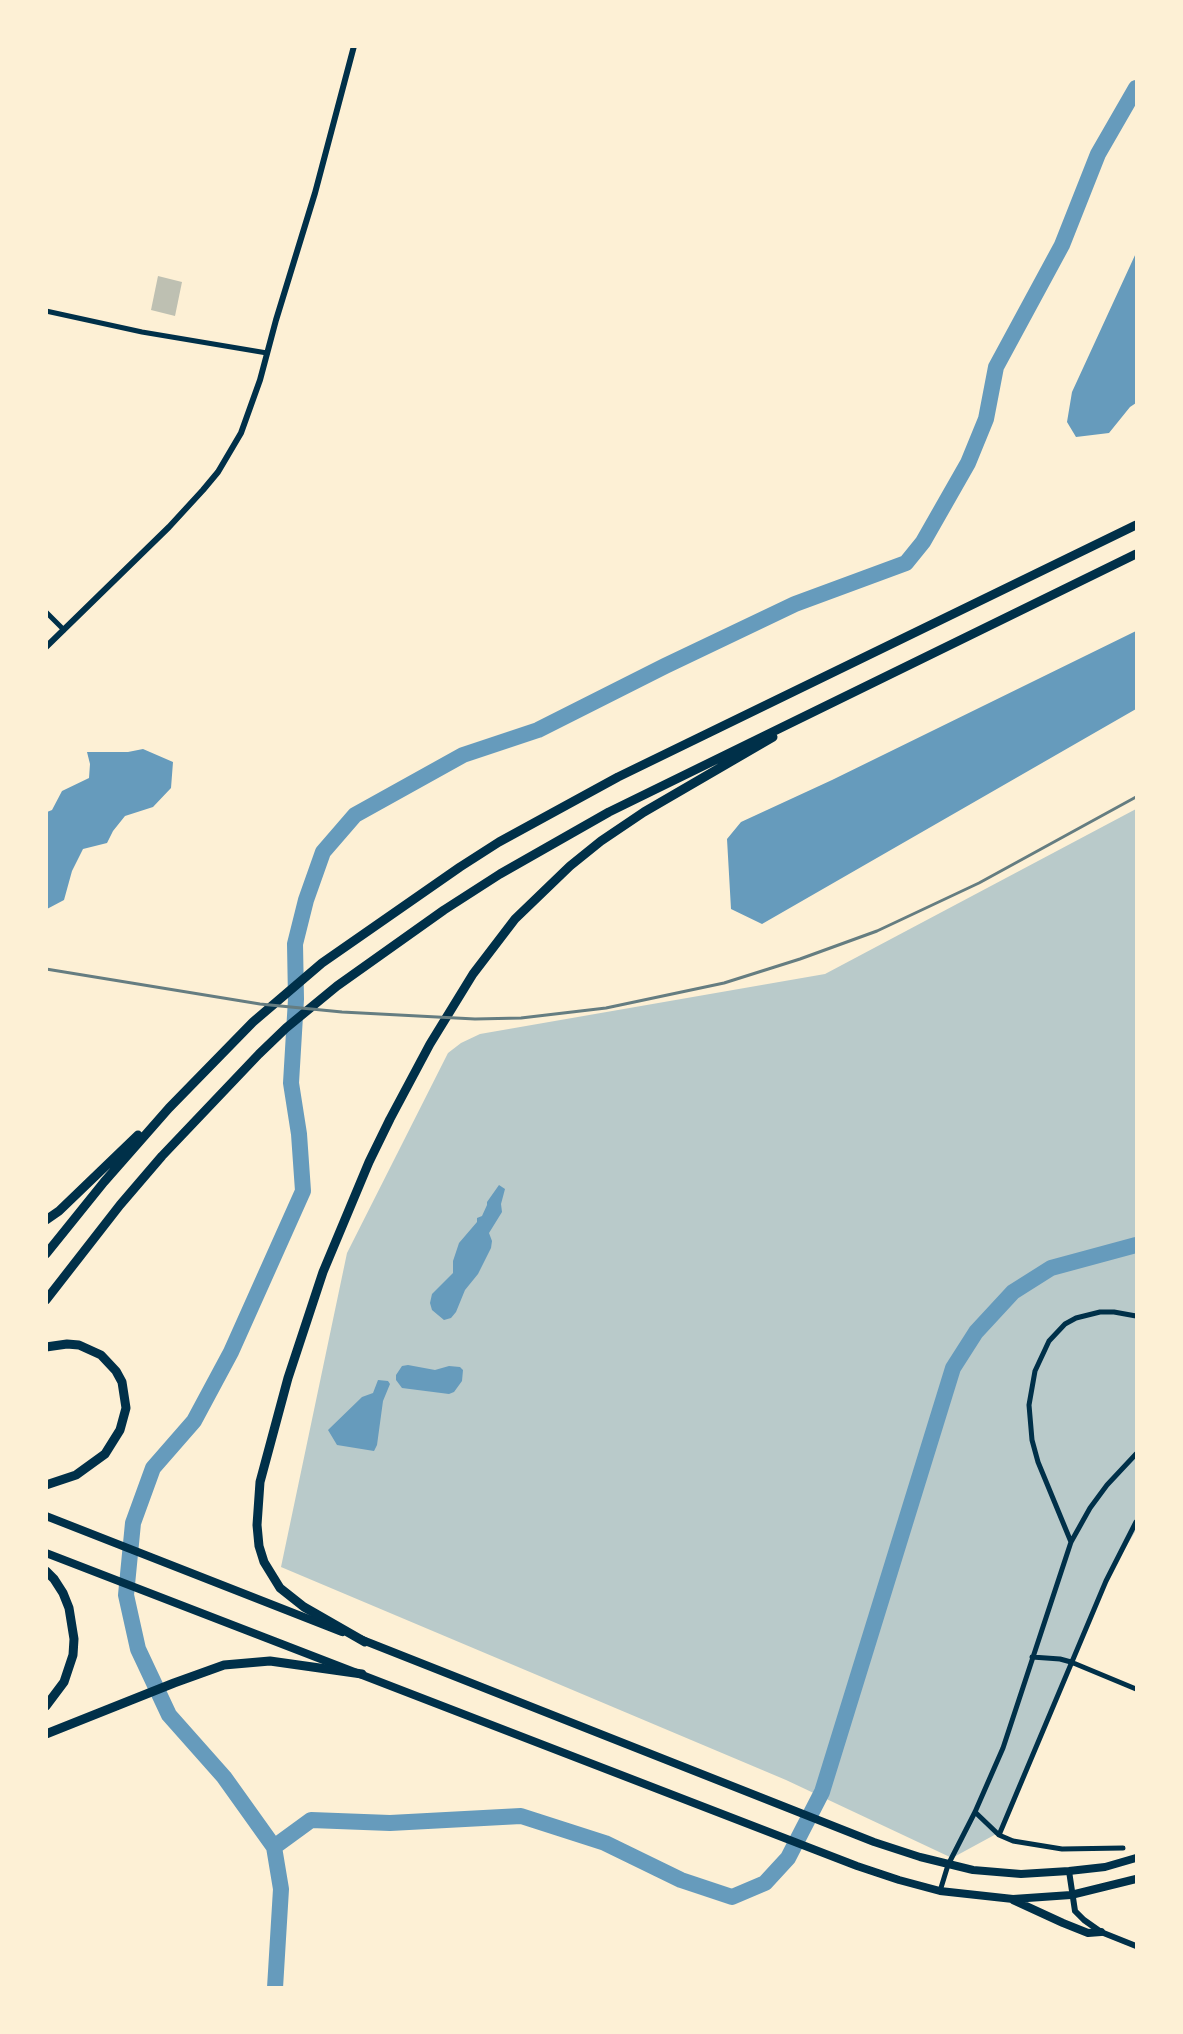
<!DOCTYPE html>
<html>
<head>
<meta charset="utf-8">
<style>
  body { margin:0 }
  #map { position:relative; width:1183px; height:2034px; overflow:hidden; background:#fdf0d5; font-family:"Archivo Narrow",sans-serif }
  canvas { display:block }
  .frame { position:absolute; inset:0; border:48px solid #fdf0d5; pointer-events:none }
</style>
</head>
<body>
<div id="map">
<canvas width="1183" height="2034"></canvas>
<div class="frame"></div>
</div>
<script>
const c = document.querySelector('canvas').getContext('2d');
c.lineJoin = 'round';
function fillPath(path, color) {
  c.fillStyle = color;
  c.fill(path, 'evenodd');
}
function shape(rows) {
  const path = new Path2D();
  for (const r of rows) {
    path.moveTo(r[0], r[1]);
    for (let i = 2; i < r.length; i += 2) path.lineTo(r[i], r[i + 1]);
  }
  return path;
}
function strokePath(path, color, width, dash) {
  c.strokeStyle = color;
  c.lineWidth = width;
  c.lineCap = dash ? 'butt' : 'round';
  c.setLineDash(dash || []);
  c.stroke(path);
}
fillPath(shape([
  [1136,809,1136,1530,1106,1581,998,1833,952,1858,786,1780,281,1567,347,1253,448,1053,461,1043,480,1034,825,974]
]), '#b9caca');
fillPath(shape([
  [1136,253,1136,403,1130,407,1109,433,1076,437,1067,422,1072,392],
  [1136,631,1136,709,762,924,731,909,727,839,741,822,832,780],
  [143,749,173,762,171,788,153,807,125,816,113,831,107,843,83,849,72,871,64,900,47,909,47,812,52,810,62,791,89,778,90,764,87,752,128,752],
  [499,1185,505,1189,501,1204,502,1212,489,1233,492,1241,491,1248,478,1274,465,1290,456,1312,451,1318,444,1320,432,1310,430,1303,432,1294,453,1273,453,1261,459,1243,477,1222,477,1218,482,1216,487,1205,487,1202],
  [408,1365,435,1370,449,1366,460,1367,463,1370,462,1381,454,1392,449,1394,402,1388,396,1380,396,1375,402,1366],
  [378,1380,388,1381,390,1384,383,1401,377,1445,374,1451,337,1445,328,1430,362,1397,373,1393]
]), '#669bbc');
strokePath(shape([
  [274,1847,311,1820,390,1823,521,1816,605,1843,681,1880,732,1897,765,1883,788,1858,822,1792,953,1368,976,1332,1013,1292,1051,1268,1136,1245],
  [275,1988,281,1889,274,1847,224,1777,169,1715,138,1649,126,1595,133,1523,153,1468,194,1421,231,1352,303,1191,299,1134,291,1083,296,999,295,944,306,900,323,852,355,815,463,755,538,730,665,666,795,604,906,563,923,542,968,463,986,419,996,367,1062,245,1098,154,1136,88]
]), '#669bbc', 16);
fillPath(shape([
  [158,276,182,282,175,316,151,310]
]), '#bec0b2');
strokePath(shape([
  [46,311,142,332,267,353],
  [46,612,64,630],
  [1071,1542,1038,1462,1032,1440,1029,1405,1035,1371,1049,1341,1065,1324,1076,1318,1100,1312,1114,1312,1136,1316],
  [1032,1657,1060,1659,1071,1662,1136,1689],
  [975,1812,999,1835,1013,1841,1062,1849,1123,1848],
  [999,1835,1106,1581,1136,1522],
  [940,1891,948,1865,975,1812,1003,1748,1071,1542,1090,1508,1107,1485,1136,1454]
]), '#003049', 5);
strokePath(shape([
  [46,647,169,527,203,490,218,472,241,433,260,380,276,320,315,193,354,46],
  [1069,1871,1075,1911,1084,1920,1101,1932,1136,1946]
]), '#003049', 6);
strokePath(shape([
  [46,1516,342,1632],
  [46,1553,857,1866,899,1880,940,1891,1013,1899,1071,1895,1136,1879],
  [360,1639,874,1842,920,1857,973,1870,1021,1874,1069,1871,1105,1867,1136,1858],
  [1013,1900,1063,1923,1088,1933,1101,1932]
]), '#003049', 8);
strokePath(shape([
  [46,1220,59,1211,138,1135],
  [46,1254,104,1182,169,1108,253,1022,322,963,460,867,499,842,618,777,1136,525],
  [46,1300,120,1205,162,1156,259,1054,286,1028,337,986,444,910,500,874,609,812,1136,554],
  [46,1347,67,1344,79,1345,101,1355,116,1371,122,1382,126,1408,120,1430,105,1454,76,1475,46,1485],
  [46,1571,54,1579,63,1593,69,1608,74,1639,73,1655,64,1682,46,1706],
  [365,1642,304,1607,280,1588,264,1562,259,1546,257,1525,260,1482,288,1378,323,1272,369,1162,390,1119,430,1044,473,974,515,919,570,866,601,841,644,812,773,737],
  [46,1734,174,1683,224,1665,270,1661,362,1674]
]), '#003049', 9);
strokePath(shape([
  [46,969,260,1004,342,1012,475,1019,521,1018,606,1008,724,983,800,959,877,931,979,883,1136,797]
]), '#657d81', 3);
</script>
</body>
</html>
